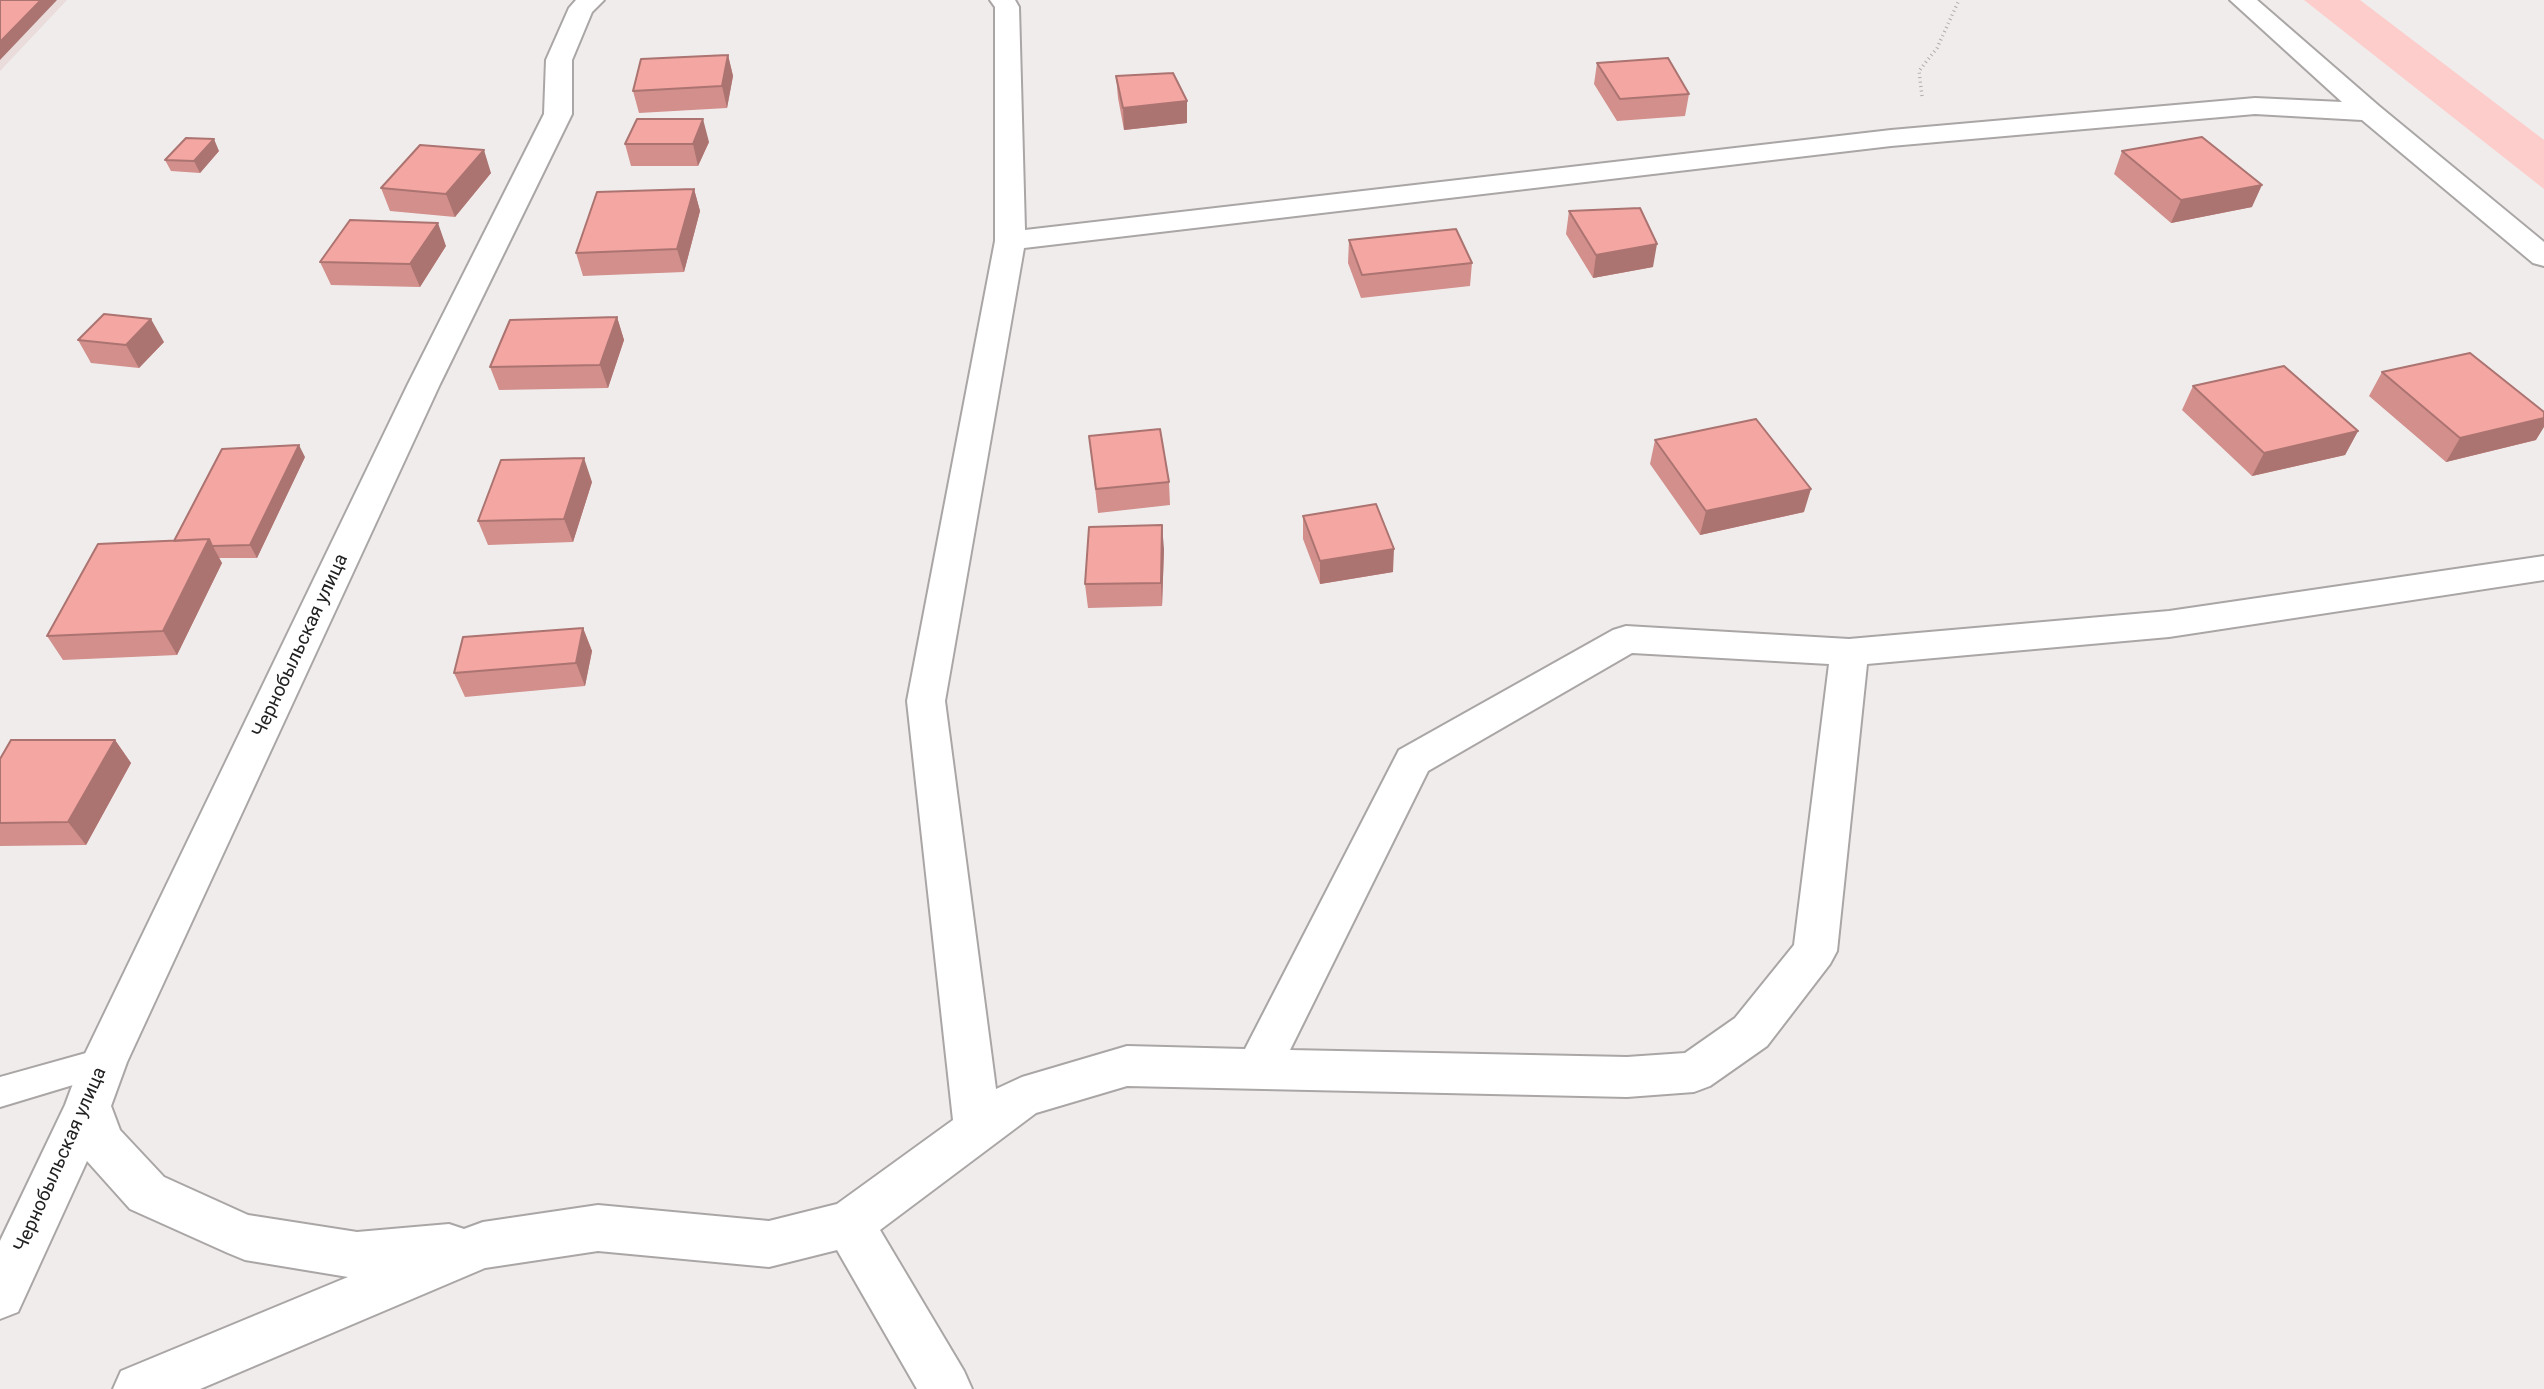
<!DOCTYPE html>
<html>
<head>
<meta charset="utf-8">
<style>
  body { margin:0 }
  canvas { display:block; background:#f0ecec }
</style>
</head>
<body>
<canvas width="2544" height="1389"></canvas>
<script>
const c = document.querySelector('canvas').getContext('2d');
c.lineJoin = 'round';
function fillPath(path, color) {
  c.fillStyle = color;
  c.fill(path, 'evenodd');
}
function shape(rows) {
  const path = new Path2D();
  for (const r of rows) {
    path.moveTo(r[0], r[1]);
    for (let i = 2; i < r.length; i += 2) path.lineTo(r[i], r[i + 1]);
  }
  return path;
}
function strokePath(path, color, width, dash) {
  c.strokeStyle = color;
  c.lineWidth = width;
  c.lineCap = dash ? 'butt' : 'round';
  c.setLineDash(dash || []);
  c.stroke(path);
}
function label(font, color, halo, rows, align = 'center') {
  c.font = font + ' Roboto,sans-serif';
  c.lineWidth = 5;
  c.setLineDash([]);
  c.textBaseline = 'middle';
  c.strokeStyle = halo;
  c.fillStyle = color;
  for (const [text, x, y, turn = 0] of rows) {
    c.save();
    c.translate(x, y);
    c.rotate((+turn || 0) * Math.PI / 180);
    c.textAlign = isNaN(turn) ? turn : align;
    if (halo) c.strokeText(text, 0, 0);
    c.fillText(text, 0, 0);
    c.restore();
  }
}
fillPath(shape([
  [0,0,67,0,0,71]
]), '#e9dcdb');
fillPath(shape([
  [2304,0,2360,0,2544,140,2544,189]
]), '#fccdca');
const lane = shape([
  [104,1048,116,1052,121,1062,116,1072,0,1107,0,1077,104,1048]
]);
const street = shape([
  [576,0,604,0,592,12,572,60,572,114,440,384,127,1062,111,1106,120,1130,164,1177,248,1215,357,1232,449,1224,464,1229,483,1222,598,1205,769,1221,837,1204,953,1120,907,701,995,241,995,7,990,0,1015,0,1019,7,1025,230,1891,130,2255,98,2342,102,2230,0,2257,0,2379,106,2544,242,2544,266,2533,263,2362,120,2255,114,1891,146,1024,248,945,701,996,1089,1022,1077,1127,1046,1245,1049,1399,750,1613,630,1626,626,1849,639,2169,611,2544,556,2544,580,2169,637,1867,664,1837,951,1830,964,1767,1046,1710,1086,1694,1092,1627,1097,1127,1086,1036,1113,880,1230,964,1371,972,1389,917,1389,837,1250,769,1267,598,1251,485,1268,200,1389,113,1389,121,1371,348,1277,245,1260,228,1253,130,1209,87,1161,18,1312,0,1319,0,1241,65,1105,81,1062,408,384,544,114,546,60,569,8,576,0],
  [1632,653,1829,664,1794,945,1735,1018,1685,1053,1627,1057,1290,1050,1428,771,1632,653]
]);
strokePath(lane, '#aaa6a6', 4);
strokePath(street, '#aaa6a6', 4);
strokePath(shape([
  [1922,96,1919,71,1937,48,1959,0]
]), '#afacac', 3.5, [1, 3.5]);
fillPath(lane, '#fff');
fillPath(street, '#fff');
fillPath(shape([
  [728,55,733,76,727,108,639,113,633,91],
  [1597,63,1689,94,1685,116,1617,121,1594,84],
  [1116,76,1187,101,1187,123,1124,130,1118,98],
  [709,142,698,166,631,166,625,144],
  [219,151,200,173,171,171,165,160],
  [2122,151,2252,207,2171,223,2114,174],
  [491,173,455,217,390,211,381,188],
  [694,189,700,211,684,272,583,276,576,253],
  [1569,211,1653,267,1593,278,1566,234],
  [1349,240,1472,263,1470,286,1361,298,1348,263],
  [446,246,420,287,331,285,320,262],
  [617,317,624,340,608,388,499,390,490,367],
  [78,340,164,342,139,368,91,363],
  [2382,372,2536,440,2446,462,2369,396],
  [2193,386,2358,431,2345,455,2252,476,2182,410],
  [1089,436,1169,482,1170,505,1098,513],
  [1655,440,1804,512,1700,535,1650,464],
  [305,457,257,558,219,558,222,563,177,655,63,660,47,636,174,541],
  [592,482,573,542,488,545,478,521],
  [1303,516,1393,572,1320,584,1303,539],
  [1164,549,1162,606,1088,608,1085,584],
  [583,628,592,651,585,686,465,697,454,673],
  [115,740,131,763,86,845,0,846,0,759]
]), '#d28f8b');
fillPath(shape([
  [41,0,57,0,0,60,0,42],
  [728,55,733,76,727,108,722,86],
  [1187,101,1187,123,1124,130,1123,108],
  [703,119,709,142,698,166,693,144],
  [214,139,219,151,200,173,194,161],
  [484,150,491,173,455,217,446,194],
  [2262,185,2252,207,2171,223,2181,200],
  [694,189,700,211,684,272,677,249],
  [438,223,446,246,420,287,410,264],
  [1657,244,1653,267,1593,278,1596,255],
  [617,317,624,340,608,388,600,365],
  [151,319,164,342,139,368,126,345],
  [2544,418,2544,427,2536,440,2446,462,2460,438],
  [2358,431,2345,455,2252,476,2264,453],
  [299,445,305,457,257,558,250,545],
  [584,458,592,482,573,542,564,519],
  [1811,489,1804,512,1700,535,1706,511],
  [1162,525,1164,549,1162,606,1161,583],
  [209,539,222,563,177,655,163,631],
  [1394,549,1393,572,1320,584,1320,561],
  [583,628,592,651,585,686,576,663],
  [115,740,131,763,86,845,68,822]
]), '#ab7471');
const building = shape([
  [0,0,41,0,0,42,0,0],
  [728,55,722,86,633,91,641,59,728,55],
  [1668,58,1689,94,1620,99,1597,63,1668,58],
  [1173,73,1187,101,1123,108,1116,76,1173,73],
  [637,119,703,119,693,144,625,144,637,119],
  [2202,137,2262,185,2181,200,2122,151,2202,137],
  [186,138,214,139,194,161,165,160,186,138],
  [420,145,484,150,446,194,381,188,420,145],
  [694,189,677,249,576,253,597,192,694,189],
  [1640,208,1657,244,1596,255,1569,211,1640,208],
  [350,220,438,223,410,264,320,262,350,220],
  [1456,229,1472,263,1362,275,1349,240,1456,229],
  [104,314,151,319,126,345,78,340,104,314],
  [617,317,600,365,490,367,510,320,617,317],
  [2470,353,2544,412,2544,418,2460,438,2382,372,2470,353],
  [2284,366,2358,431,2264,453,2193,386,2284,366],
  [1756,419,1811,489,1706,511,1655,440,1756,419],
  [1160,429,1169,482,1096,489,1089,436,1160,429],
  [299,445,250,545,212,546,209,539,174,541,222,449,299,445],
  [584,458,564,519,478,521,501,460,584,458],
  [1376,504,1394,549,1320,561,1303,516,1376,504],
  [1162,525,1161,583,1085,584,1089,527,1162,525],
  [209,539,163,631,47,636,98,544,209,539],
  [583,628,576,663,454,673,463,637,583,628],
  [11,740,115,740,68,822,0,823,0,759,11,740]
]);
fillPath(building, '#f4a6a2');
strokePath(building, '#ab7471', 2);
label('19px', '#232121', '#fff', [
  ["Чернобыльская улица",301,646,-65],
  ["Чернобыльская улица",61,1160,-66]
]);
</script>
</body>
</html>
